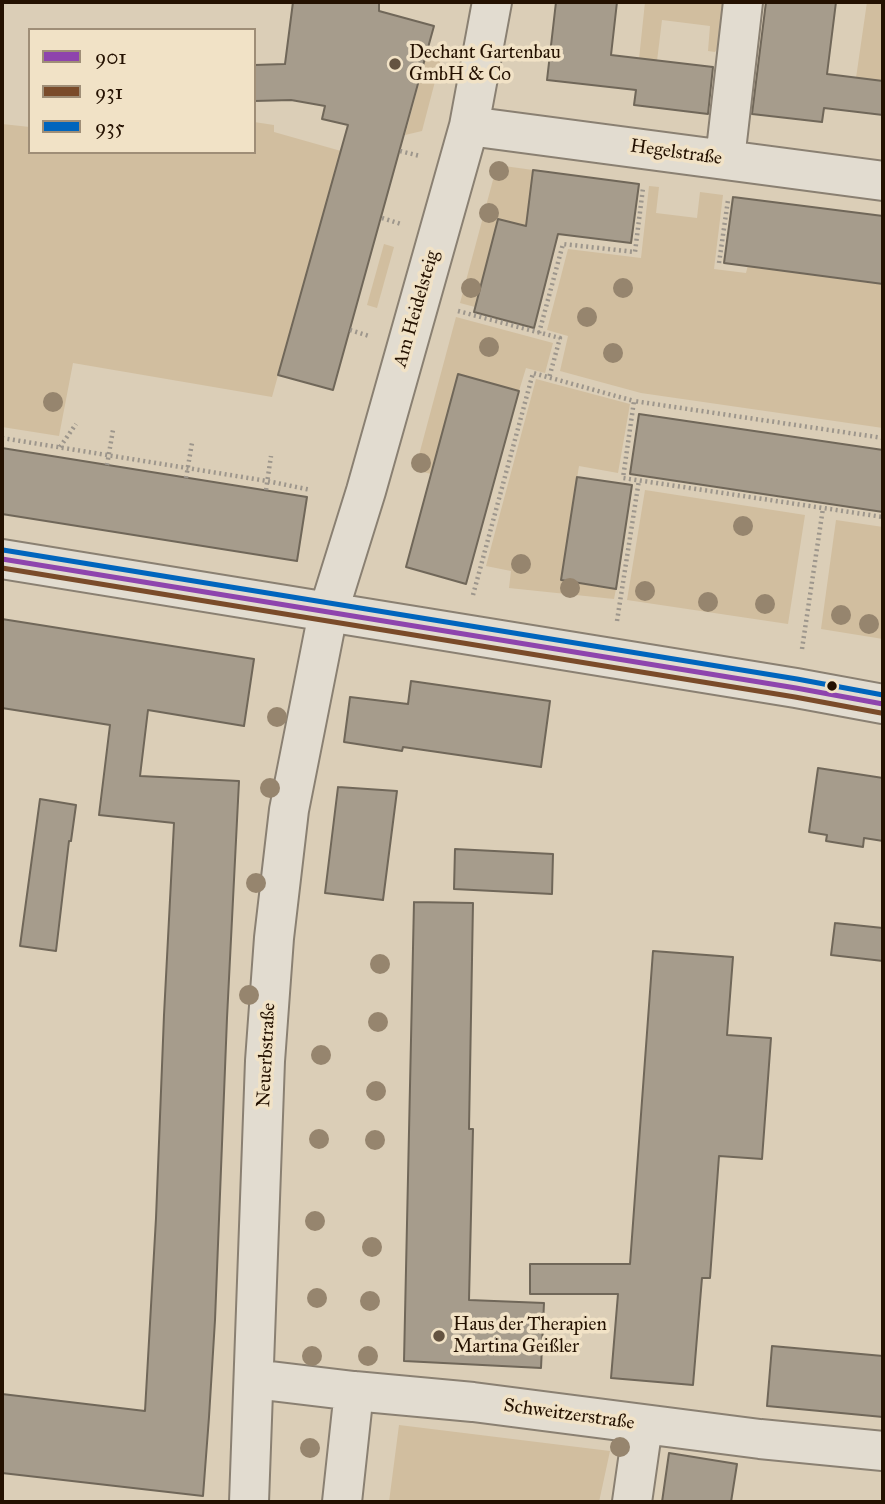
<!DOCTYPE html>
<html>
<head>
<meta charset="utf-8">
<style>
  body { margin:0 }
  #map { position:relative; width:885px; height:1504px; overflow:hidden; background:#dbceb7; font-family:"IM FELL Great Primer",serif }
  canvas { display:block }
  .frame { position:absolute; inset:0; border:4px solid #241101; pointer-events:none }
  .legend { position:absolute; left:28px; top:28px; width:228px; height:126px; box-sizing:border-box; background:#f1e2c6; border:2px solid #9f8e77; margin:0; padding:9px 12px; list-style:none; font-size:21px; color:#241101 }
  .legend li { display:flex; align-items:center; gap:14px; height:35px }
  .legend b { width:35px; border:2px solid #9f8e77 }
</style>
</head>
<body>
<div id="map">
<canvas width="885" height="1504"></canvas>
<div class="frame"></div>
<ul class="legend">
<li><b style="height:9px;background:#8e44ad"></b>901</li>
<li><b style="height:9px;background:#7a4b2a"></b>931</li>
<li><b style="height:9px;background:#0065bd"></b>935</li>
</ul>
</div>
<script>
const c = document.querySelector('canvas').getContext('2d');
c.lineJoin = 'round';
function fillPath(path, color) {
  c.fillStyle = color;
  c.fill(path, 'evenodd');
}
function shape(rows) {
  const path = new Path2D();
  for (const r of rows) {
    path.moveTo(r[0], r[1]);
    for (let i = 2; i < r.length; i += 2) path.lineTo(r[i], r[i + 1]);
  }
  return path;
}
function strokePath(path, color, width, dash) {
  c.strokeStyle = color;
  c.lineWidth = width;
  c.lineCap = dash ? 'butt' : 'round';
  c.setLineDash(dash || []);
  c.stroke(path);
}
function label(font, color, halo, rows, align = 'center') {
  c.font = font + ' "IM FELL Great Primer",serif';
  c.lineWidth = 7;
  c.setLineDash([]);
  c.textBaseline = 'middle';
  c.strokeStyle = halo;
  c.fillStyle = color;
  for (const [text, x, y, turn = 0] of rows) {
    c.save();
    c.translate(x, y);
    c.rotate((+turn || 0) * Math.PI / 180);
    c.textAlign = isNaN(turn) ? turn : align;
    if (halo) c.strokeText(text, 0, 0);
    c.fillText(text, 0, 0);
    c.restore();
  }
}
fillPath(shape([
  [645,2,727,2,719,46,715,52,708,51,710,26,662,20,657,61,639,59],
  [867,2,883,2,883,81,856,78],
  [429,47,443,51,422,131,405,135],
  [254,122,274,125,274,132,341,151,272,397,73,363,59,436,2,427,2,124,30,127,30,152,254,152],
  [497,165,533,170,526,226,498,219,475,307,460,303],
  [649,186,659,187,656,213,697,218,700,192,723,195,714,269,746,273,748,265,883,284,883,428,641,393,560,371,568,336,547,330,568,249,641,258],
  [384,244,394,247,377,308,367,305],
  [456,317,553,343,545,373,526,368,519,391,458,374,431,474,415,470],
  [536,379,630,404,618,473,579,466,561,579,616,589,614,599,509,588,511,571,486,566],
  [645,490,805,515,788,624,627,600],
  [836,520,883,527,883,639,821,629],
  [399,1425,610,1451,599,1502,389,1502]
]), '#d1be9f');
const building = shape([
  [293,2,379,2,379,11,434,26,333,390,278,375,348,125,322,119,325,106,291,100,254,101,254,65,285,64,293,2],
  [556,2,617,2,611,55,713,67,708,114,634,105,636,90,547,80,556,2],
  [766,2,836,2,827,74,883,81,883,115,824,108,822,122,752,114,766,2],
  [533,170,639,184,631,243,558,234,534,328,474,312,498,219,526,226,533,170],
  [733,197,883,216,883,284,724,263,733,197],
  [458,374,519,391,466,584,406,567,458,374],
  [639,414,883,450,883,512,630,474,639,414],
  [2,448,307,497,297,561,2,514,2,448],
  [577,477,632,485,616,589,561,580,577,477],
  [2,619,254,659,244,726,148,710,140,776,239,781,227,1018,215,1320,209,1417,203,1496,2,1473,2,1394,145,1411,156,1218,164,1015,174,823,99,815,110,725,2,708,2,619],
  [411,681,550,701,541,767,403,747,402,751,344,742,350,697,408,704,411,681],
  [818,768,883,778,883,841,864,838,863,847,826,841,827,835,809,832,818,768],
  [338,787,397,791,383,900,325,893,338,787],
  [40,799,76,805,71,841,69,841,56,951,20,946,40,799],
  [455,849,553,854,552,894,454,889,455,849],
  [414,902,473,903,469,1129,473,1129,469,1300,544,1303,541,1368,404,1361,414,902],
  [835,923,883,928,883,961,831,955,835,923],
  [653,951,733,957,727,1035,771,1038,762,1159,719,1156,710,1278,702,1278,693,1385,611,1378,618,1294,530,1294,530,1264,630,1264,653,951],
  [772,1346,883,1356,883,1417,767,1406,772,1346],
  [669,1453,737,1464,731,1502,662,1502,669,1453]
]);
fillPath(building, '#a69c8c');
strokePath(building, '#706759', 2);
const minor = shape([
  [469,126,883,181],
  [725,159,743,2],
  [2,559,796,688,883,704],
  [254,1379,354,1391,473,1402,760,1439,883,1451],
  [249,1502,265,1061,274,938,289,810,328,613,366,491,469,126,492,2],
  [342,1502,354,1391],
  [632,1502,643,1425]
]);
strokePath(minor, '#8a8072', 42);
strokePath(shape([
  [400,151,420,156],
  [382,218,401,224],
  [719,263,728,200],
  [458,311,560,338,549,378],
  [350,330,369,336],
  [539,333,563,244,635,252,643,188],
  [2,438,267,481,311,490],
  [883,438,634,401,623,478,883,517],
  [60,447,76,424],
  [107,465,113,430],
  [186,478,192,443],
  [266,490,271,456],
  [473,595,533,373,634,401],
  [617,621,639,480],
  [802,649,823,508]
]), '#9d968c', 4.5, [2, 3.5]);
strokePath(minor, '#e2dcd0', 38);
strokePath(shape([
  [2,559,796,688,883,704]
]), '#8e44ad', 5);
strokePath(shape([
  [2,568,795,697,881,713]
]), '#7a4b2a', 5);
strokePath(shape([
  [3,550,797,679,883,695]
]), '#0065bd', 5);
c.fillStyle = '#96856e';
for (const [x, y] of [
  [499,171],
  [489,213],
  [471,288],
  [623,288],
  [587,317],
  [489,347],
  [613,353],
  [53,402],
  [421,463],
  [743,526],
  [521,564],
  [570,588],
  [645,591],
  [708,602],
  [765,604],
  [841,615],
  [869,624],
  [277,717],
  [270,788],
  [256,883],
  [380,964],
  [249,995],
  [378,1022],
  [321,1055],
  [376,1091],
  [319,1139],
  [375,1140],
  [315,1221],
  [372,1247],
  [317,1298],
  [370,1301],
  [312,1356],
  [368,1356],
  [620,1447],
  [310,1448]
]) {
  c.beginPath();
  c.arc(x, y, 10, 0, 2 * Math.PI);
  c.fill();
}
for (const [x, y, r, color] of [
  [395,64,7,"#645341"],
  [832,686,6,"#241101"],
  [439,1336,7,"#645341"]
]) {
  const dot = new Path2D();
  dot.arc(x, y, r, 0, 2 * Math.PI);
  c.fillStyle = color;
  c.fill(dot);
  strokePath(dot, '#f1e2c6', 2.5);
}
label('19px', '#241101', '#f1e2c6', [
  ["Dechant Gartenbau",409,53],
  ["GmbH & Co",409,75],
  ["Haus der Therapien",453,1325],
  ["Martina Geißler",453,1347]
], 'left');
label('19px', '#241101', '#f1e2c6', [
  ["Hegelstraße",676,153,8],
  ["Am Heidelsteig",417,309,-74],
  ["Neuerbstraße",267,1055,-87],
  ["Schweitzerstraße",569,1415,8]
]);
</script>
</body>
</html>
